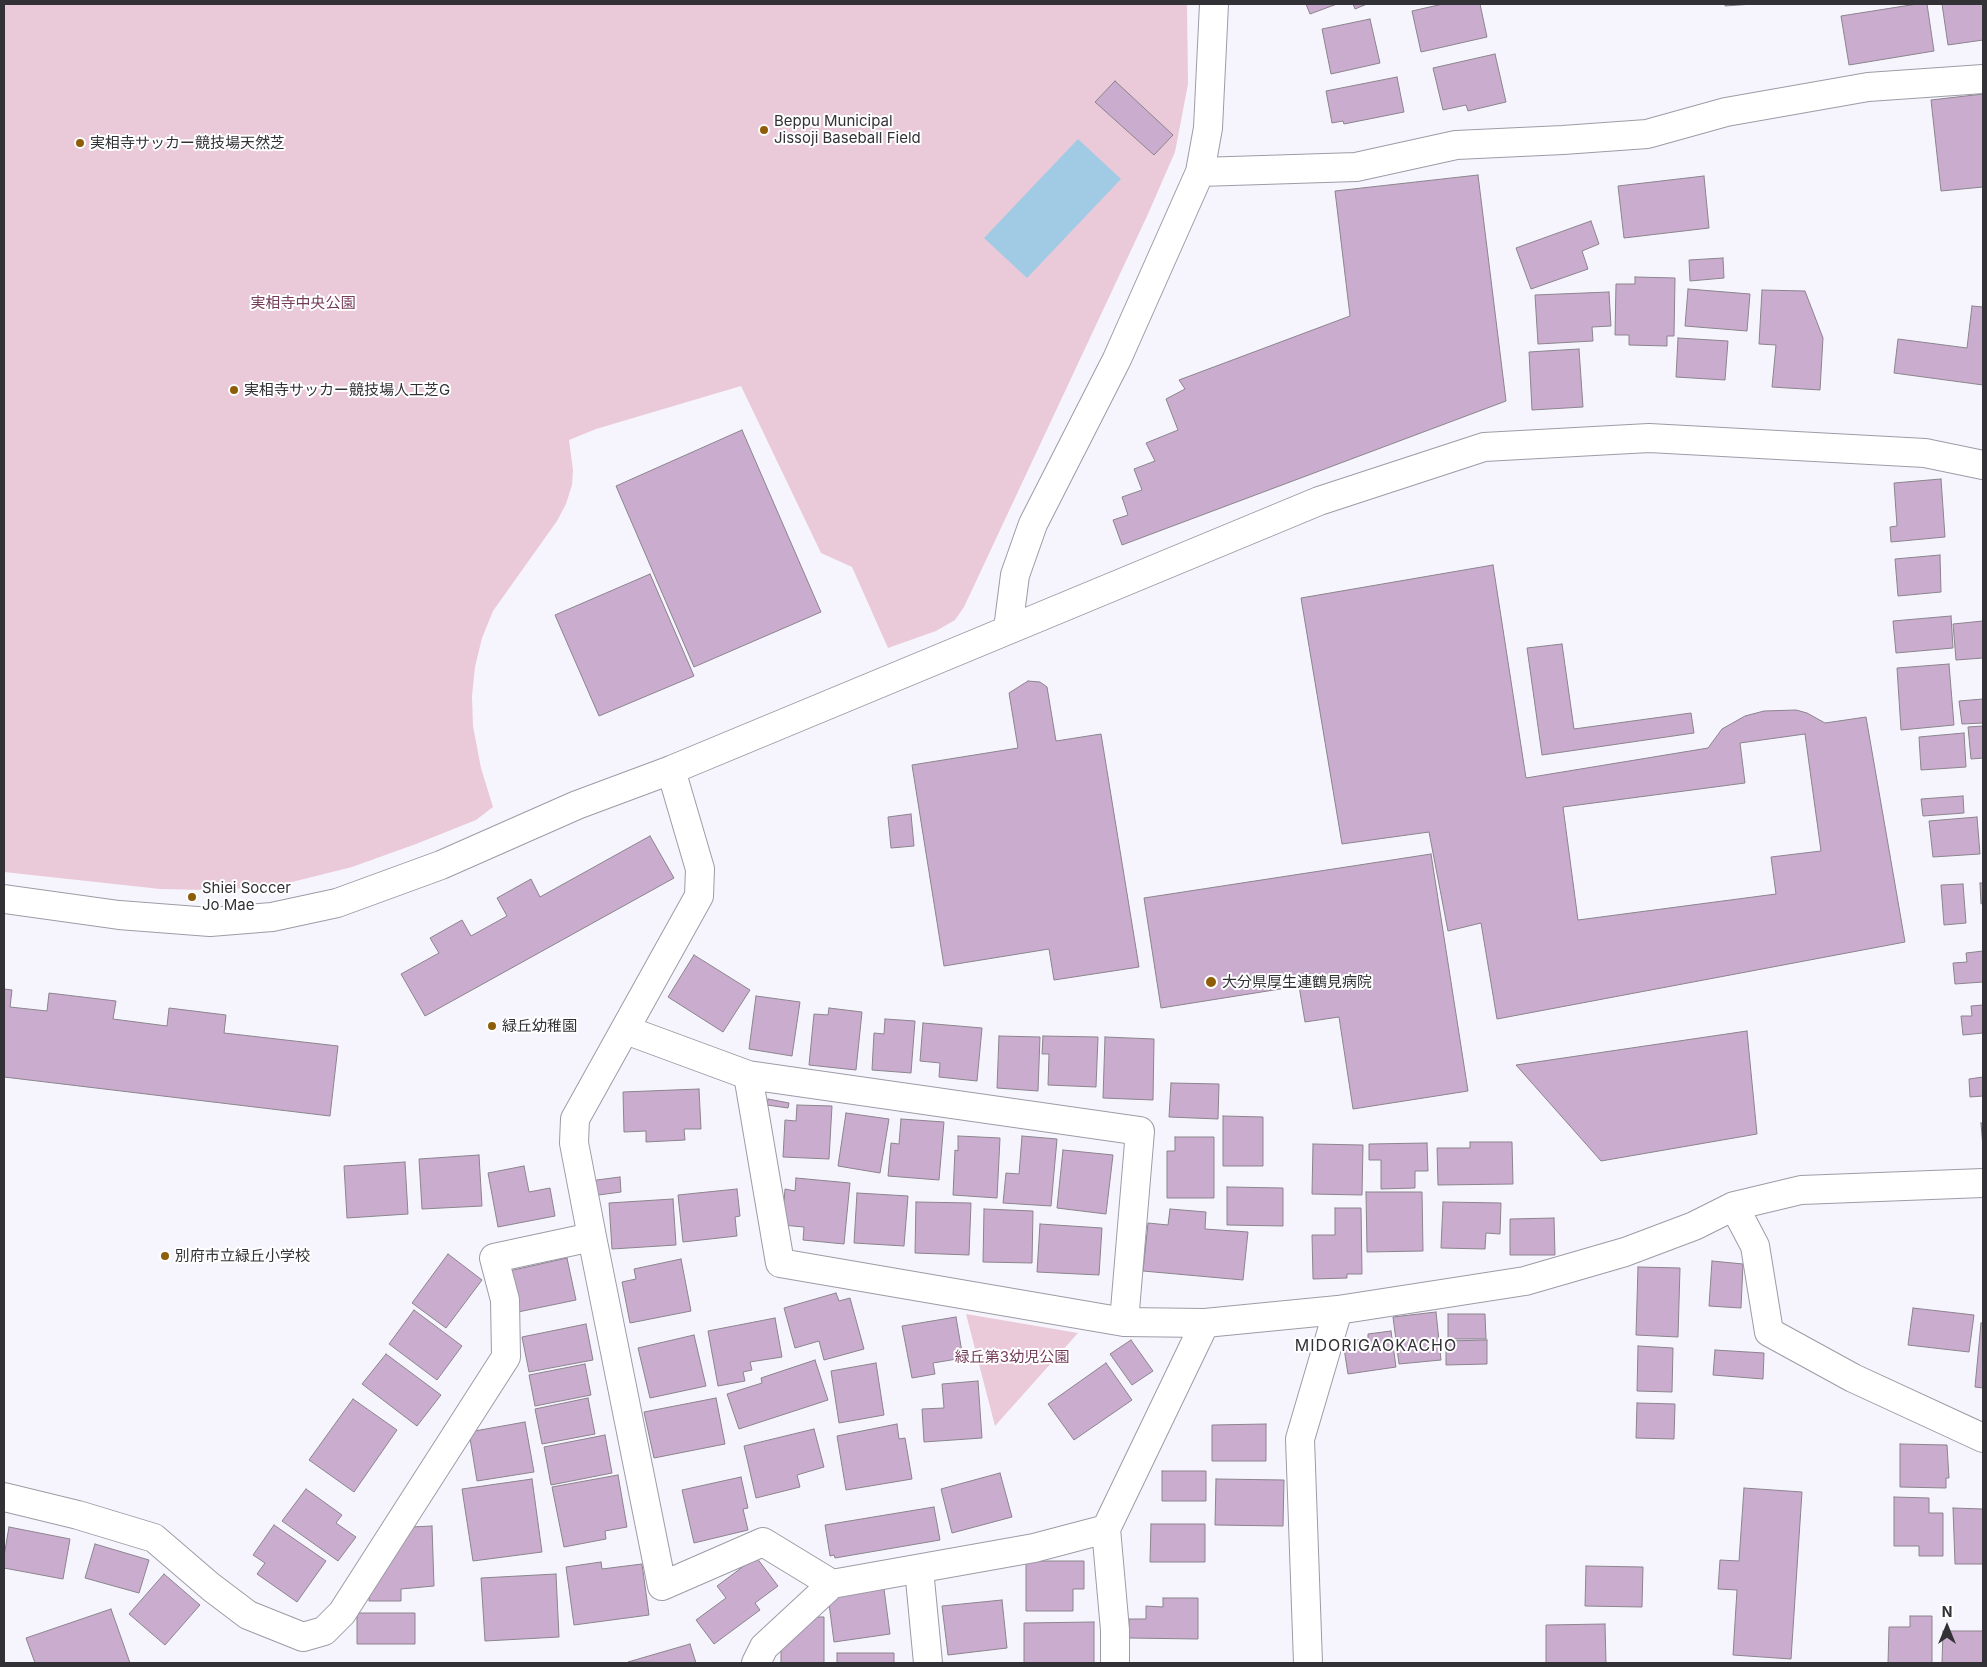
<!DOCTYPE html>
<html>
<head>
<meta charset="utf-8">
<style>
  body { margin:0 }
  #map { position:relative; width:1987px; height:1667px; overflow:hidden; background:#f6f5fe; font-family:Inter,sans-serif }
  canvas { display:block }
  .frame { position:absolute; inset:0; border:5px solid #323135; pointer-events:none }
  .north { position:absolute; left:1922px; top:1602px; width:50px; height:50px; -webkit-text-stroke:4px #fff; paint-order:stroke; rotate:0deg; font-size:14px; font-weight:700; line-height:20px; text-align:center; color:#323135 }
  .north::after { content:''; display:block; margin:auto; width:18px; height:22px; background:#323135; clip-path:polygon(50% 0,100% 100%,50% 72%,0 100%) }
</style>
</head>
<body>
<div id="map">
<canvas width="1987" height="1667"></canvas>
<div class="frame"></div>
<div class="north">N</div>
</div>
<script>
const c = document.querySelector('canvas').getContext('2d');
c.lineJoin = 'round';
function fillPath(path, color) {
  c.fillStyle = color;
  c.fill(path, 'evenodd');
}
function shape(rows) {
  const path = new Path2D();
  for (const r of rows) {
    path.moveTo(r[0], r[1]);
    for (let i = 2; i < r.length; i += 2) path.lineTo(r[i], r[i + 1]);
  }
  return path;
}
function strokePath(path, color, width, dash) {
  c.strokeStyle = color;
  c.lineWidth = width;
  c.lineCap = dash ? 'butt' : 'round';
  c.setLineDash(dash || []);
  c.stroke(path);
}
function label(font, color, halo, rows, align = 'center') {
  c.font = font + ' Inter,"Noto Sans JP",sans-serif';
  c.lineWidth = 4;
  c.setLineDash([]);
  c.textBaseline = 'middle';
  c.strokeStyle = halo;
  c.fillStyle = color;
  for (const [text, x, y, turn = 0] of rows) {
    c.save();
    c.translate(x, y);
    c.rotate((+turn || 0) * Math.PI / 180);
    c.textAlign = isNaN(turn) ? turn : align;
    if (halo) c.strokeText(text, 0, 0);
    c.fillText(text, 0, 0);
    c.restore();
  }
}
fillPath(shape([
  [4,4,1187,4,1188,84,1175,152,1148,214,964,607,955,620,936,631,888,648,852,567,821,553,741,386,596,429,569,440,573,470,572,485,566,504,557,521,493,611,482,638,475,667,472,696,473,726,481,768,493,807,476,820,416,844,352,867,292,882,251,888,206,890,160,889,4,872],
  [966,1314,1078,1333,995,1426]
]), '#eacad8');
fillPath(shape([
  [1078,139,1121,179,1027,278,984,238]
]), '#a1cae5');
const building = shape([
  [1306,4,1337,4,1310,14,1306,4],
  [1353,4,1367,4,1355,9,1353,4],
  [1443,4,1480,4,1487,37,1421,52,1412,11,1443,4],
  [1725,4,1753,4,1725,6,1725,4],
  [1917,4,1927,4,1934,51,1849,65,1841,16,1917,4],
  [1942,4,1983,4,1983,40,1948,45,1942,4],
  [1370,19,1380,63,1331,74,1322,29,1370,19],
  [1495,54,1506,102,1468,111,1466,105,1443,110,1433,68,1495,54],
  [1397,77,1404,112,1344,124,1343,121,1332,123,1326,91,1397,77],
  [1115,81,1173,135,1154,155,1095,102,1115,81],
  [1983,94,1983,187,1941,191,1931,100,1983,94],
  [1478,175,1506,401,1122,545,1113,520,1128,515,1122,497,1142,490,1134,469,1155,461,1146,443,1178,430,1166,399,1185,389,1179,380,1350,316,1335,191,1478,175],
  [1704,176,1709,228,1624,238,1618,186,1704,176],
  [1591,221,1599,244,1582,251,1588,269,1531,289,1516,248,1591,221],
  [1723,258,1724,278,1690,281,1689,260,1723,258],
  [1635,277,1675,278,1674,336,1667,336,1667,346,1629,345,1629,335,1615,335,1616,284,1635,284,1635,277],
  [1688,289,1750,294,1747,331,1685,326,1688,289],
  [1762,290,1805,291,1823,338,1820,390,1772,387,1776,345,1759,344,1762,290],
  [1609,292,1611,326,1592,327,1593,341,1538,344,1535,295,1609,292],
  [1972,306,1983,307,1983,385,1894,373,1898,339,1967,348,1972,306],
  [1678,338,1728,341,1725,380,1676,377,1678,338],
  [1579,349,1583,407,1532,410,1529,352,1579,349],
  [742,430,821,612,694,667,616,486,742,430],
  [1941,479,1945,537,1891,542,1890,527,1897,526,1894,483,1941,479],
  [1940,555,1941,592,1898,596,1895,559,1940,555],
  [1493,565,1526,778,1708,748,1722,729,1745,716,1764,711,1796,710,1807,713,1825,723,1866,717,1905,942,1497,1019,1481,923,1448,931,1429,832,1342,844,1301,598,1493,565],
  [1805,734,1821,851,1771,857,1776,894,1578,920,1563,807,1745,783,1740,743,1805,734],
  [650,574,694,676,599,716,555,615,650,574],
  [1951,616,1953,648,1896,653,1893,621,1951,616],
  [1983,621,1983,658,1956,660,1953,624,1983,621],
  [1562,644,1574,729,1691,713,1694,733,1542,755,1527,648,1562,644],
  [1949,664,1954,725,1901,730,1897,668,1949,664],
  [1028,681,1040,682,1047,687,1056,741,1101,734,1139,967,1054,980,1049,949,944,966,912,765,1018,748,1009,693,1028,681],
  [1983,699,1983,723,1962,724,1959,701,1983,699],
  [1983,726,1983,758,1971,759,1968,727,1983,726],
  [1964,733,1966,767,1921,770,1919,737,1964,733],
  [1963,796,1964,813,1923,816,1921,799,1963,796],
  [911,814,914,846,891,848,888,817,911,814],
  [1977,817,1980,854,1933,857,1929,821,1977,817],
  [650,836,674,878,425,1016,401,974,439,953,430,938,462,920,471,936,507,916,497,898,531,879,540,897,650,836],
  [1431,854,1468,1091,1353,1109,1339,1017,1305,1022,1299,986,1161,1008,1144,898,1431,854],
  [1980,883,1983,883,1983,903,1981,904,1980,883],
  [1963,884,1966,923,1944,925,1941,885,1963,884],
  [1983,951,1983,982,1955,984,1953,963,1967,962,1966,953,1983,951],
  [694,955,750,990,723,1032,668,997,694,955],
  [4,989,12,990,10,1007,47,1011,49,993,116,1001,113,1019,167,1026,169,1008,226,1015,224,1033,338,1046,330,1116,4,1077,4,989],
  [756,996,800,1002,792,1056,749,1049,756,996],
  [1983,1005,1983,1033,1963,1035,1961,1016,1972,1016,1971,1006,1983,1005],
  [829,1008,862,1012,856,1070,809,1065,814,1014,828,1015,829,1008],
  [885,1019,915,1021,911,1073,872,1070,874,1033,884,1034,885,1019],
  [923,1023,982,1028,977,1081,939,1077,940,1063,920,1061,923,1023],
  [1747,1031,1757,1134,1601,1161,1516,1065,1747,1031],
  [999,1036,1040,1037,1038,1091,997,1088,999,1036],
  [1043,1036,1098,1037,1096,1087,1048,1085,1049,1054,1042,1054,1043,1036],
  [1105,1037,1154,1039,1153,1100,1103,1098,1105,1037],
  [1983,1077,1983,1096,1970,1097,1969,1079,1983,1077],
  [1171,1083,1219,1084,1218,1119,1169,1117,1171,1083],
  [699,1089,701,1129,684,1129,685,1140,646,1142,646,1131,624,1132,623,1092,699,1089],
  [768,1099,789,1103,788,1108,767,1105,768,1099],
  [797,1105,832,1106,829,1159,783,1157,785,1120,796,1121,797,1105],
  [846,1113,889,1119,880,1173,838,1166,846,1113],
  [1223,1116,1263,1117,1263,1166,1223,1166,1223,1116],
  [901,1119,944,1122,939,1180,888,1176,891,1143,899,1144,901,1119],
  [1981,1123,1983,1123,1983,1148,1981,1123],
  [958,1136,1000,1138,997,1198,953,1195,955,1150,958,1151,958,1136],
  [1022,1136,1057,1139,1051,1206,1003,1203,1006,1173,1019,1174,1022,1136],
  [1175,1137,1214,1137,1214,1198,1167,1198,1167,1151,1175,1151,1175,1137],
  [1470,1142,1512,1142,1513,1184,1438,1185,1437,1148,1470,1148,1470,1142],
  [1427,1143,1428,1171,1415,1171,1415,1188,1381,1189,1381,1160,1369,1160,1369,1144,1427,1143],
  [1313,1144,1363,1145,1362,1195,1312,1194,1313,1144],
  [1063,1150,1113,1155,1106,1214,1057,1208,1063,1150],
  [479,1155,482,1206,422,1209,419,1159,479,1155],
  [405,1162,408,1214,347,1218,344,1166,405,1162],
  [524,1166,529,1192,550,1188,555,1216,498,1227,488,1173,524,1166],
  [620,1177,621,1192,591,1196,589,1181,620,1177],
  [796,1178,850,1183,844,1244,803,1240,804,1227,782,1225,785,1189,795,1191,796,1178],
  [1227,1187,1283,1188,1283,1226,1227,1225,1227,1187],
  [737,1189,740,1216,735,1217,737,1236,683,1242,678,1195,737,1189],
  [1366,1192,1422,1192,1423,1251,1367,1252,1366,1192],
  [857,1193,908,1196,904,1246,854,1243,857,1193],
  [673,1199,676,1245,612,1249,609,1203,673,1199],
  [916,1202,971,1203,969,1255,915,1253,916,1202],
  [1443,1202,1501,1203,1500,1234,1486,1233,1485,1249,1441,1248,1443,1202],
  [1335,1208,1361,1208,1362,1274,1347,1274,1347,1278,1313,1279,1312,1235,1335,1235,1335,1208],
  [984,1209,1033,1211,1032,1263,983,1262,984,1209],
  [1170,1209,1206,1212,1205,1229,1248,1232,1243,1280,1143,1271,1148,1223,1168,1225,1170,1209],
  [1554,1218,1555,1255,1510,1255,1510,1219,1554,1218],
  [1040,1224,1102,1228,1099,1275,1037,1272,1040,1224],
  [448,1254,482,1280,446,1328,412,1303,448,1254],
  [567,1258,576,1300,518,1312,509,1271,567,1258],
  [681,1259,691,1311,630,1323,622,1282,636,1279,634,1269,681,1259],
  [1712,1261,1743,1264,1741,1308,1709,1306,1712,1261],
  [1638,1267,1680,1268,1678,1337,1636,1335,1638,1267],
  [836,1293,839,1301,850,1298,864,1349,824,1360,819,1341,795,1348,784,1308,836,1293],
  [1913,1308,1974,1315,1969,1352,1908,1345,1913,1308],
  [414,1310,462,1346,437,1380,389,1344,414,1310],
  [1436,1312,1441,1360,1399,1364,1393,1317,1436,1312],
  [1448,1314,1485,1314,1486,1339,1448,1339,1448,1314],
  [956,1317,963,1358,933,1363,935,1374,912,1378,902,1326,956,1317],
  [775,1318,782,1357,750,1362,752,1370,743,1372,745,1381,718,1386,708,1331,775,1318],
  [1981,1323,1983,1323,1983,1388,1975,1387,1981,1323],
  [586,1324,593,1360,529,1372,522,1337,586,1324],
  [1391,1331,1396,1367,1348,1374,1343,1342,1368,1338,1368,1334,1391,1331],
  [694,1335,706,1386,650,1398,638,1348,694,1335],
  [1131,1340,1153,1371,1132,1385,1110,1354,1131,1340],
  [1487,1340,1487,1364,1446,1365,1446,1341,1487,1340],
  [1638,1346,1673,1348,1672,1392,1637,1391,1638,1346],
  [1715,1350,1764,1353,1763,1379,1713,1375,1715,1350],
  [386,1354,441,1395,417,1426,362,1384,386,1354],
  [815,1360,828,1400,739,1429,727,1394,762,1383,761,1378,815,1360],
  [876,1363,884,1415,839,1423,831,1371,876,1363],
  [1106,1363,1132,1400,1074,1440,1048,1404,1106,1363],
  [585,1364,591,1395,535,1406,529,1375,585,1364],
  [978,1381,982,1438,924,1442,922,1409,944,1408,942,1384,978,1381],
  [588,1398,595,1434,542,1444,535,1409,588,1398],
  [716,1398,725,1444,654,1458,644,1412,716,1398],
  [353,1399,397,1430,354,1492,309,1460,353,1399],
  [1637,1403,1675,1404,1674,1439,1636,1438,1637,1403],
  [525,1422,534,1472,477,1481,469,1432,525,1422],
  [897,1424,899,1439,905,1438,912,1479,846,1490,837,1436,897,1424],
  [1266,1424,1266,1461,1212,1461,1212,1425,1266,1424],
  [814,1429,824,1467,797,1475,800,1487,756,1498,744,1446,814,1429],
  [605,1435,612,1473,551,1485,544,1447,605,1435],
  [1900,1444,1947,1445,1949,1478,1946,1478,1946,1488,1900,1487,1900,1444],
  [1162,1471,1206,1471,1206,1501,1162,1501,1162,1471],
  [1000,1473,1012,1517,952,1533,941,1489,1000,1473],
  [618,1475,627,1527,605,1531,606,1539,564,1547,552,1487,618,1475],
  [741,1477,748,1508,743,1509,748,1530,694,1543,682,1490,741,1477],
  [532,1479,542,1552,473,1561,462,1489,532,1479],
  [1216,1479,1284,1480,1283,1526,1215,1525,1216,1479],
  [1744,1488,1802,1492,1791,1659,1733,1655,1737,1590,1718,1589,1720,1560,1739,1561,1744,1488],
  [306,1489,342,1515,336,1523,356,1537,338,1561,282,1521,306,1489],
  [1894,1497,1929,1498,1929,1513,1943,1513,1943,1556,1919,1556,1919,1546,1894,1546,1894,1497],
  [934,1507,940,1540,835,1558,834,1555,830,1556,825,1525,934,1507],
  [1953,1508,1983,1509,1983,1564,1955,1564,1953,1508],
  [1151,1524,1205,1524,1205,1562,1150,1562,1151,1524],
  [274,1525,326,1561,297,1602,257,1574,265,1563,253,1555,274,1525],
  [432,1526,434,1586,401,1589,401,1601,369,1601,370,1581,411,1527,432,1526],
  [9,1527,70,1539,63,1579,4,1568,4,1556,9,1527],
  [95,1544,149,1560,139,1593,85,1578,95,1544],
  [756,1557,778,1586,755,1603,760,1610,714,1644,696,1620,726,1598,717,1586,756,1557],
  [1026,1561,1084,1561,1084,1589,1073,1589,1073,1611,1026,1611,1026,1561],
  [601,1562,602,1569,642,1564,649,1615,574,1625,566,1567,601,1562],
  [1586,1566,1643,1567,1642,1607,1585,1606,1586,1566],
  [164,1574,200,1605,165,1645,129,1614,164,1574],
  [556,1574,559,1637,485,1641,481,1578,556,1574],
  [884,1589,890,1634,834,1642,828,1596,884,1589],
  [1163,1598,1198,1598,1198,1639,1129,1638,1129,1619,1146,1619,1146,1606,1163,1607,1163,1598],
  [1002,1600,1007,1648,948,1655,942,1606,1002,1600],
  [111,1609,130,1663,35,1663,26,1638,111,1609],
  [357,1613,415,1613,415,1644,357,1644,357,1613],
  [1910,1616,1932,1616,1932,1663,1888,1663,1889,1627,1910,1627,1910,1616],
  [806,1617,824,1617,824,1663,781,1663,781,1650,806,1617],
  [1094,1622,1094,1663,1024,1663,1024,1623,1094,1622],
  [1605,1624,1606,1663,1546,1663,1546,1625,1605,1624],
  [1943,1631,1983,1631,1983,1663,1942,1663,1943,1631],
  [690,1644,696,1663,628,1662,690,1644],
  [837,1653,894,1653,894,1663,837,1663,837,1653]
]);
fillPath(building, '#caaccf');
strokePath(building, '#8b848c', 1);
const minor = shape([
  [1200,172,1356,167,1456,145,1563,140,1647,134,1726,112,1868,87,1983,79],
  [1008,629,1015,575,1033,524,1117,359,1200,172,1208,128,1214,4],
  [671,770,700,869,699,896,575,1119,574,1143,592,1237,662,1586,763,1542,832,1584],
  [4,899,119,915,210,922,272,917,337,903,441,865,577,805,671,770,1319,501,1484,447,1649,438,1925,453,1983,465],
  [626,1030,748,1075,1140,1131,1124,1322],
  [748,1075,780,1263,1124,1322,1205,1323,1338,1310,1525,1281,1625,1252,1694,1226,1734,1206,1801,1190,1983,1183],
  [1734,1206,1755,1246,1769,1332,1853,1378,1983,1438],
  [4,1497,78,1515,154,1538,211,1587,248,1615,303,1637,324,1631,342,1613,506,1357,505,1300,494,1258,592,1237],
  [1106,1529,1115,1630,1115,1663],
  [919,1569,928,1663],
  [756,1663,764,1647,832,1584,1034,1548,1106,1529,1205,1323],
  [1308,1663,1300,1439,1338,1310]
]);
strokePath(minor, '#9d9ca6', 30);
strokePath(minor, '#fff', 28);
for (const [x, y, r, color] of [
  [764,130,5,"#8e5d08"],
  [80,143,5,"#8e5d08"],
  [234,390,5,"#8e5d08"],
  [192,897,5,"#8e5d08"],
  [1211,982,6,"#8e5d08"],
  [492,1026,5,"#8e5d08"],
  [165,1256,5,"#8e5d08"]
]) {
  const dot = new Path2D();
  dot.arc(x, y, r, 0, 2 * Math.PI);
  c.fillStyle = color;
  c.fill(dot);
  strokePath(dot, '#fff', 2);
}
label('15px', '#323135', '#fff', [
  ["Beppu Municipal",774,121],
  ["Jissoji Baseball Field",774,138],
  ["実相寺サッカー競技場天然芝",90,143],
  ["実相寺サッカー競技場人工芝G",244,390],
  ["Shiei Soccer",202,888],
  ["Jo Mae",202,905],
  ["大分県厚生連鶴見病院",1222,982],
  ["緑丘幼稚園",502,1026],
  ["別府市立緑丘小学校",175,1256]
], 'left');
label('15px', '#753c59', '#fff', [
  ["実相寺中央公園",303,303],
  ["緑丘第3幼児公園",1012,1357]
]);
c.letterSpacing = '1px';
label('16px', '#323135', '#fff', [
  ["MIDORIGAOKACHO",1376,1346]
]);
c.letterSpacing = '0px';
</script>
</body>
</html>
